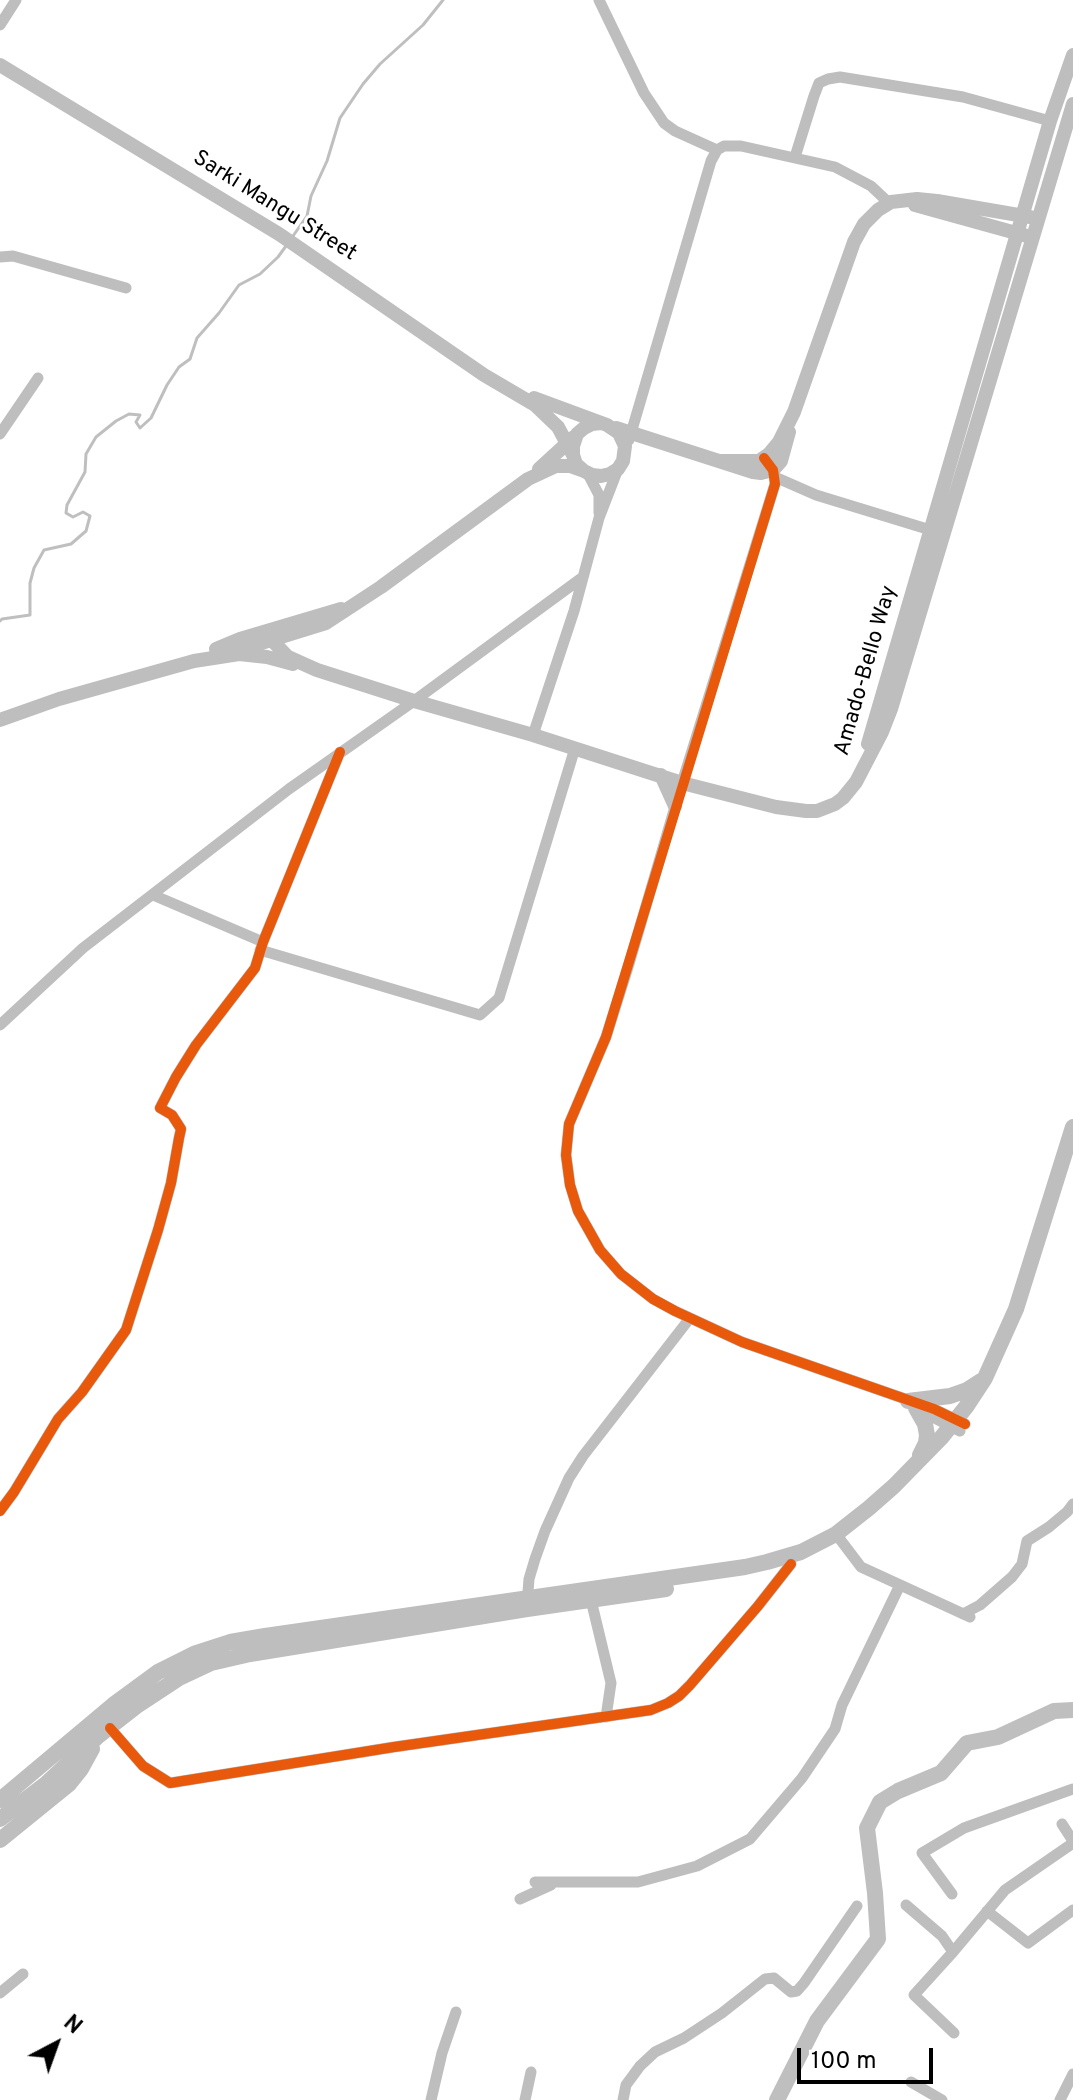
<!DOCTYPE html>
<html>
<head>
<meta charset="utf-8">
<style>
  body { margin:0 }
  #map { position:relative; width:1073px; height:2100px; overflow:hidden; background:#fff; font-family:Overpass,sans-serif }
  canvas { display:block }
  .north { position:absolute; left:16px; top:2004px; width:80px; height:80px; -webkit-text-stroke:6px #fff; paint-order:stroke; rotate:41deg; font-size:22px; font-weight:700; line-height:32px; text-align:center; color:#000 }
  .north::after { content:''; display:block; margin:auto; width:28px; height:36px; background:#000; clip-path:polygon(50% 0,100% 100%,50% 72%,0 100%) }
  .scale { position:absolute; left:797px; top:2048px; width:136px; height:36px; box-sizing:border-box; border:4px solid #000; border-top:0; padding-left:10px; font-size:24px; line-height:28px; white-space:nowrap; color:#000; -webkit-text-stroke:6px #fff; paint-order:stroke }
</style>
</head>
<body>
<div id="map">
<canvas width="1073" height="2100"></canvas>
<div class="north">N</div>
<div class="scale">100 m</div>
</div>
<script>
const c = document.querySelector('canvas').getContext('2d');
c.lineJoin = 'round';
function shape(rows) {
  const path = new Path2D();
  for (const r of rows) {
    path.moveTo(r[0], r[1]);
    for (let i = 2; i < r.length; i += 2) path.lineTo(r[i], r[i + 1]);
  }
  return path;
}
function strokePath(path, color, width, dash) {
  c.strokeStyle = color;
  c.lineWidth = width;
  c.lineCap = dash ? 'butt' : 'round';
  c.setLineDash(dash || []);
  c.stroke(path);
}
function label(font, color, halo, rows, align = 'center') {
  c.font = font + ' Overpass,sans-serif';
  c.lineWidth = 6;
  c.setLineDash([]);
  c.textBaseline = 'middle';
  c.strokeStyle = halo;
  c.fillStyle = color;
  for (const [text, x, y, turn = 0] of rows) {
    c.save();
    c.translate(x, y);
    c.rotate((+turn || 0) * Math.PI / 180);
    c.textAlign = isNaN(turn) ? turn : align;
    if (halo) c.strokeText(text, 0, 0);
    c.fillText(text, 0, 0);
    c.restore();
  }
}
strokePath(shape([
  [293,236,307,216,311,196,327,161,340,118,363,84,380,64,423,25,443,0],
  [0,621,2,619,30,615,30,583,34,568,44,550,71,544,86,531,90,516,83,512,73,517,66,513,67,505,85,472,86,454,96,437,116,421,129,414,140,415,136,422,140,428,151,418,167,385,179,367,190,359,197,338,219,313,239,285,260,274,278,257,286,246]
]), '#bfbfbf', 3);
strokePath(shape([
  [777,2100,817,2021,878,1939,875,1893,867,1828,880,1802,898,1791,941,1773,967,1743,998,1737,1054,1711,1073,1710]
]), '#bfbfbf', 16);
strokePath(shape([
  [599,0,644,93,664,123,675,131,717,150],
  [0,25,16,0],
  [795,157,814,96,819,83,828,79,840,77,963,97,1050,121],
  [0,257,13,256,126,288],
  [0,434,38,378],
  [629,440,711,161,717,150,724,146,741,146,835,167,871,186,889,203],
  [770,466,775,477,775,484,682,783,629,964,606,1037,569,1124,566,1155,570,1185,578,1211,600,1250,621,1274,653,1299,675,1311,742,1342,934,1409,965,1424],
  [588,474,599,495,599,513],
  [775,477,816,495,937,532],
  [533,735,574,611,599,518,618,469],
  [153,895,263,942],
  [260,950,480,1015,499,998,575,748],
  [0,1025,83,948,289,789,414,701,583,577],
  [923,1412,960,1431],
  [0,1511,14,1492,58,1419,82,1392,126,1330,158,1230,171,1183,179,1138,181,1129,172,1115,160,1108,176,1077,196,1045,255,968,263,942,340,752],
  [836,1534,861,1567,970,1617],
  [591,1600,611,1683,606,1717],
  [527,1605,529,1579,535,1559,545,1531,569,1478,583,1456,690,1318],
  [963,1614,980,1605,1012,1577,1022,1564,1027,1541,1049,1527,1067,1512,1073,1504],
  [110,1728,143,1766,170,1783,394,1747,651,1710,668,1703,679,1696,690,1685,758,1606,791,1564],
  [1062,1824,1073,1841],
  [535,1882,638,1882,697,1866,750,1839,802,1778,835,1729,842,1705,900,1585],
  [952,1894,922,1853,964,1828,1073,1789],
  [520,1899,551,1885],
  [906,1905,942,1936,953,1952,1005,1890,1073,1843],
  [987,1911,1028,1943,1073,1910],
  [953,1952,914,1995,954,2033],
  [0,1993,23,1974],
  [911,2082,942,2100],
  [431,2100,442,2053,456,2012],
  [525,2100,531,2072],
  [623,2100,626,2085,640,2066,655,2052,684,2038,722,2013,765,1979,774,1978,791,1992,797,1991,804,1983,857,1906],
  [1060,2100,1073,2074]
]), '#bebebe', 11);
strokePath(shape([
  [0,65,279,234,484,375,535,405,558,427,573,455],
  [915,205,1027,236],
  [534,398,607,425,619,433,625,446,623,461,618,469,610,474,601,476,592,475,584,471,576,464,573,455,573,446,577,434,584,428,592,424,601,423],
  [616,428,753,472,761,473,773,470,781,461,789,432],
  [721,461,759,461,769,454,779,442,794,412,854,242,864,224,878,210,891,202,917,199,937,201,1030,217],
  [539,469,574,437],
  [264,632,288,657,317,670,414,701,533,735,682,783,776,807,806,811,817,811,835,804,843,798,856,782,882,732,891,709,1073,104],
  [216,649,240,639,341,609],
  [216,657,326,623,381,587,528,479,556,466,570,466,584,471],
  [0,720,59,699,194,661,239,654,267,657,293,664],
  [868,744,1050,121,1073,55],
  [661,775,675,806]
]), '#bebebe', 14);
strokePath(shape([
  [908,1401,950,1396,967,1390,981,1381],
  [916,1408,925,1424,927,1435,926,1443,920,1455],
  [0,1800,113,1705,158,1672,196,1653,230,1642,265,1636,745,1567,767,1562,801,1552,836,1534,869,1508,894,1486,941,1438,966,1407,985,1378,1016,1309,1073,1127],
  [0,1819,47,1783,97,1737,138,1705,179,1678,211,1663,250,1654,527,1609,666,1589],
  [0,1840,69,1784,81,1769,92,1749]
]), '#bebebe', 16);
strokePath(shape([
  [764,458,773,470,775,484,606,1037,569,1124,566,1155,570,1185,578,1211,600,1250,621,1274,653,1299,675,1311,742,1342,934,1409,965,1424],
  [0,1511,14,1492,58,1419,82,1392,126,1330,158,1230,171,1183,179,1138,181,1129,172,1115,160,1108,176,1077,196,1045,255,968,263,942,340,752],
  [110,1728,143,1766,170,1783,394,1747,651,1710,668,1703,679,1696,690,1685,758,1606,791,1564]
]), '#e8590c', 10);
label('22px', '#000', '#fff', [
  ["Sarki Mangu Street",274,207,32],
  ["Amado-Bello Way",867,671,-74]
]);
</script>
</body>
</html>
